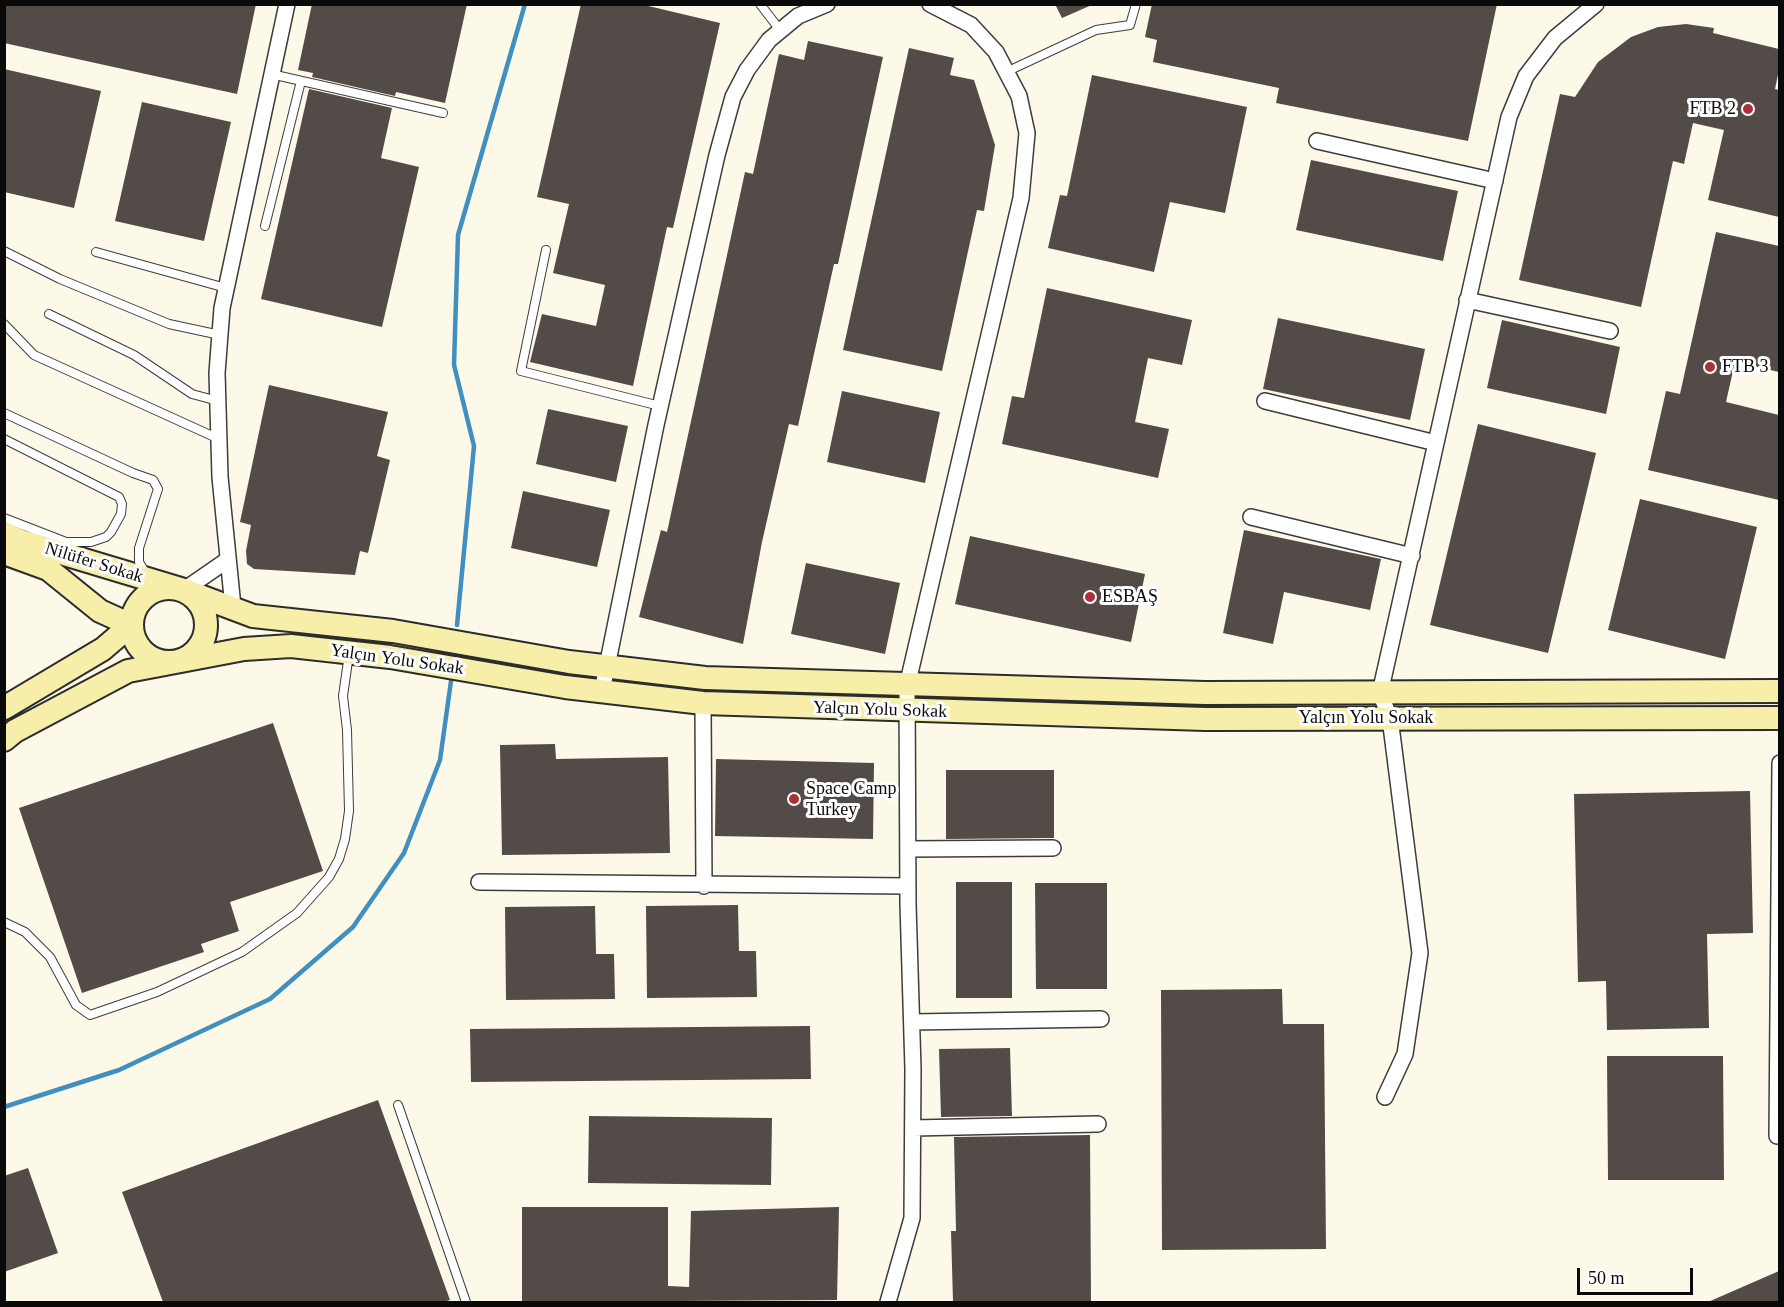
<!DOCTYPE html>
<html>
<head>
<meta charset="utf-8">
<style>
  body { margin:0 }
  #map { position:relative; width:1784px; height:1307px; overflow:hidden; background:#fdf9e9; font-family:"Times New Roman",serif }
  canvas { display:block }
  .frame { position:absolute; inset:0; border:6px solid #0a0a0a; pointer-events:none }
  .scale { position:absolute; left:1577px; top:1268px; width:116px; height:27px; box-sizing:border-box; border:3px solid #0a0a0a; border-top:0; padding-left:8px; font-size:18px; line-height:21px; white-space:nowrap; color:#0a0a0a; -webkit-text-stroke:4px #fff; paint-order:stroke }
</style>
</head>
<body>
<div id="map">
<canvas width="1784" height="1307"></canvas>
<div class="frame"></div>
<div class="scale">50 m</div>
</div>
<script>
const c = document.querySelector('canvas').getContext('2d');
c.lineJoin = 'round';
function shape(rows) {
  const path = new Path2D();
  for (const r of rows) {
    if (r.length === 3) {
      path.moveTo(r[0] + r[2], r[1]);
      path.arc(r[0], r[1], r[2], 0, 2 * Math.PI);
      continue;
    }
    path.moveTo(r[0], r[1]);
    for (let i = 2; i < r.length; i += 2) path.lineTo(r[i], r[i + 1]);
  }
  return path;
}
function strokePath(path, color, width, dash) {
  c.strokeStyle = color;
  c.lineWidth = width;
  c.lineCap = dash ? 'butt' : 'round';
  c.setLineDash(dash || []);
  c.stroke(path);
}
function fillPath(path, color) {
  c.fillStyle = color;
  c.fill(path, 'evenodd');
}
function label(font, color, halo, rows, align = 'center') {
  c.font = font + ' "Times New Roman",serif';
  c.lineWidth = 6;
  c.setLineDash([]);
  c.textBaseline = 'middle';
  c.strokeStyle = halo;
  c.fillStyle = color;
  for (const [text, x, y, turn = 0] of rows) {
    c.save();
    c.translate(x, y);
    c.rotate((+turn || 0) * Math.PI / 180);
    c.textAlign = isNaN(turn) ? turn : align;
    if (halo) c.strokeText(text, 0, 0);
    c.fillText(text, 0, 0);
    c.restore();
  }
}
strokePath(shape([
  [457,625,474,446,454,365,458,235,525,4],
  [4,1107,119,1070,270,999,353,927,404,853,440,760,451,681]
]), '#418ec0', 4.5);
fillPath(shape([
  [4,4,256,4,237,94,4,43],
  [312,4,467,4,445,103,396,92,395,96,312,77,313,73,298,70],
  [581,4,640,4,720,23,673,228,667,227,633,386,530,362,542,314,596,326,605,285,553,273,569,204,537,197],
  [1055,4,1094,4,1062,18],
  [1152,4,1497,4,1468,141,1276,103,1279,88,1153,62,1157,40,1145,37],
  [1686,24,1714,28,1713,33,1779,49,1779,70,1775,89,1779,90,1779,217,1708,200,1724,130,1693,123,1684,164,1673,161,1641,307,1519,280,1560,94,1575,97,1598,62,1631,37,1658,27],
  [808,41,883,57,838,264,834,264,798,426,789,424,762,542,743,644,639,617,661,530,667,532,745,172,753,174,779,54,804,60],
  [909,48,954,58,950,75,974,80,995,145,984,211,977,210,942,371,843,350],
  [4,69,101,91,74,208,4,192],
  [1092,75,1247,107,1225,213,1170,202,1154,272,1048,248,1060,195,1067,196],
  [309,89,392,108,381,158,419,167,382,327,261,299],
  [142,102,231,122,204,241,115,221],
  [1311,160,1458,191,1443,261,1296,230],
  [1716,232,1779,246,1779,372,1735,362,1726,402,1779,415,1779,500,1648,470,1666,391,1680,394],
  [1047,288,1192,320,1182,365,1148,358,1135,422,1169,429,1158,478,1002,444,1012,396,1024,398],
  [1278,318,1425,349,1410,420,1263,389],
  [1502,320,1620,347,1606,414,1487,388],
  [269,385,388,412,377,456,390,460,368,553,360,551,355,575,254,569,247,564,246,551,251,525,240,522],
  [842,391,940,412,925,483,827,462],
  [548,409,628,426,616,482,536,464],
  [1478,424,1596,453,1548,653,1430,625],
  [523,491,610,510,597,567,511,548],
  [1640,499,1757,527,1725,659,1608,630],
  [1244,530,1381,559,1370,610,1284,592,1273,644,1223,633],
  [970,536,1145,574,1131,642,955,604],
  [806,563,900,583,885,654,791,634],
  [273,723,323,871,230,902,239,931,201,944,204,952,82,993,19,808],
  [555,744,556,759,668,757,670,853,502,855,500,745],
  [716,759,874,763,873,839,715,836],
  [946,770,1054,770,1054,838,946,839],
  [1750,791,1753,933,1707,934,1709,1028,1607,1030,1606,981,1578,982,1574,794],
  [956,882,1012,882,1012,998,956,998],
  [1035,883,1107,883,1107,989,1036,989],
  [738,905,739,951,756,951,757,997,647,998,646,906],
  [595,906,596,954,614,954,615,999,506,1000,505,907],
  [1282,989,1283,1024,1324,1024,1326,1249,1162,1250,1161,990],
  [810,1026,811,1079,471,1082,470,1029],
  [1010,1048,1012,1116,941,1117,939,1049],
  [1607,1056,1723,1056,1724,1180,1608,1180],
  [378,1100,450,1300,443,1302,163,1302,122,1192],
  [589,1116,772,1118,771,1185,588,1183],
  [1090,1135,1091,1302,953,1302,951,1231,956,1231,954,1137],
  [28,1168,58,1253,4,1272,4,1176],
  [522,1207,668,1207,668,1286,689,1287,691,1211,839,1207,837,1300,522,1302],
  [1779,1271,1779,1302,1708,1302]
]), '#524b48');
const lane = shape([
  [760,4,780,30],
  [1006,72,1096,30,1130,25,1136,4],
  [271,74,443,113],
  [265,226,301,81],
  [546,250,521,371,660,406],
  [4,251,60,279,169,324,220,335],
  [96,252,226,288],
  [49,314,134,355,192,394,218,401],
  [4,324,34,355,219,439],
  [4,413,133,473,153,480,158,489,139,548,139,562,145,572],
  [4,439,119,497,122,504,121,514,111,532,106,537,91,542,66,542,4,518],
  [4,922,25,932,50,957,76,1005,90,1015,157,992,242,952,297,913,329,877,339,859,345,839,349,811,347,730,343,696,349,654],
  [398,1105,466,1302]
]);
const street = shape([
  [1317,141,1495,181],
  [1467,300,1610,331],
  [1265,401,1436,443],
  [1251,517,1412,556],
  [184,590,226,561],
  [233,607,220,477,217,373,222,308,287,4],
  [602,691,656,425,717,155,733,97,747,70,769,40,798,16,827,4],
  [703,703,704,886],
  [908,849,1053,848],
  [479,882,908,886],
  [912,1022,1101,1019],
  [1385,1097,1405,1054,1420,953,1390,718,1380,693,1509,117,1526,76,1555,38,1596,4],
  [913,1128,1098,1124],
  [1777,1136,1780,763],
  [888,1302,912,1218,913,1069,908,904,907,686,1021,198,1027,133,1019,96,996,52,971,25,930,4]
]);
const secondary = shape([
  [4,533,21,541,184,590,253,616,393,631,569,662,705,678,1205,693,1780,691],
  [4,553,48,569,100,611,131,625],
  [169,625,37],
  [4,708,103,649,131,625],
  [4,740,15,731,128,671,244,649,291,646,390,657,565,687,703,703,1205,719,1780,718]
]);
strokePath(lane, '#3d3d3d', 10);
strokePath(street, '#3d3d3d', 18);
strokePath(secondary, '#2c2c2c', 26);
strokePath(lane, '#fff', 8);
strokePath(street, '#fff', 15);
strokePath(secondary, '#f7eeaa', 22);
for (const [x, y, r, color] of [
  [1748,109,6,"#ac3037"],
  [1710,367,6,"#ac3037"],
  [1090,597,6,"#ac3037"],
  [794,799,6,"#ac3037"]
]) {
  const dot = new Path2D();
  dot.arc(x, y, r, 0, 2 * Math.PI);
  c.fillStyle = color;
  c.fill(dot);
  strokePath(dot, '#fff', 2);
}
label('18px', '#0a0a0a', '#fff', [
  ["FTB 2",1736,109,"right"],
  ["FTB 3",1722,367],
  ["ESBAŞ",1102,597],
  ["Space Camp",806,789],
  ["Turkey",806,810]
], 'left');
label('18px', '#0a0a0a', '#fff', [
  ["Nilüfer Sokak",94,563,17],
  ["Yalçın Yolu Sokak",397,660,8],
  ["Yalçın Yolu Sokak",880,710,2],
  ["Yalçın Yolu Sokak",1366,718]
]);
</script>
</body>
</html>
